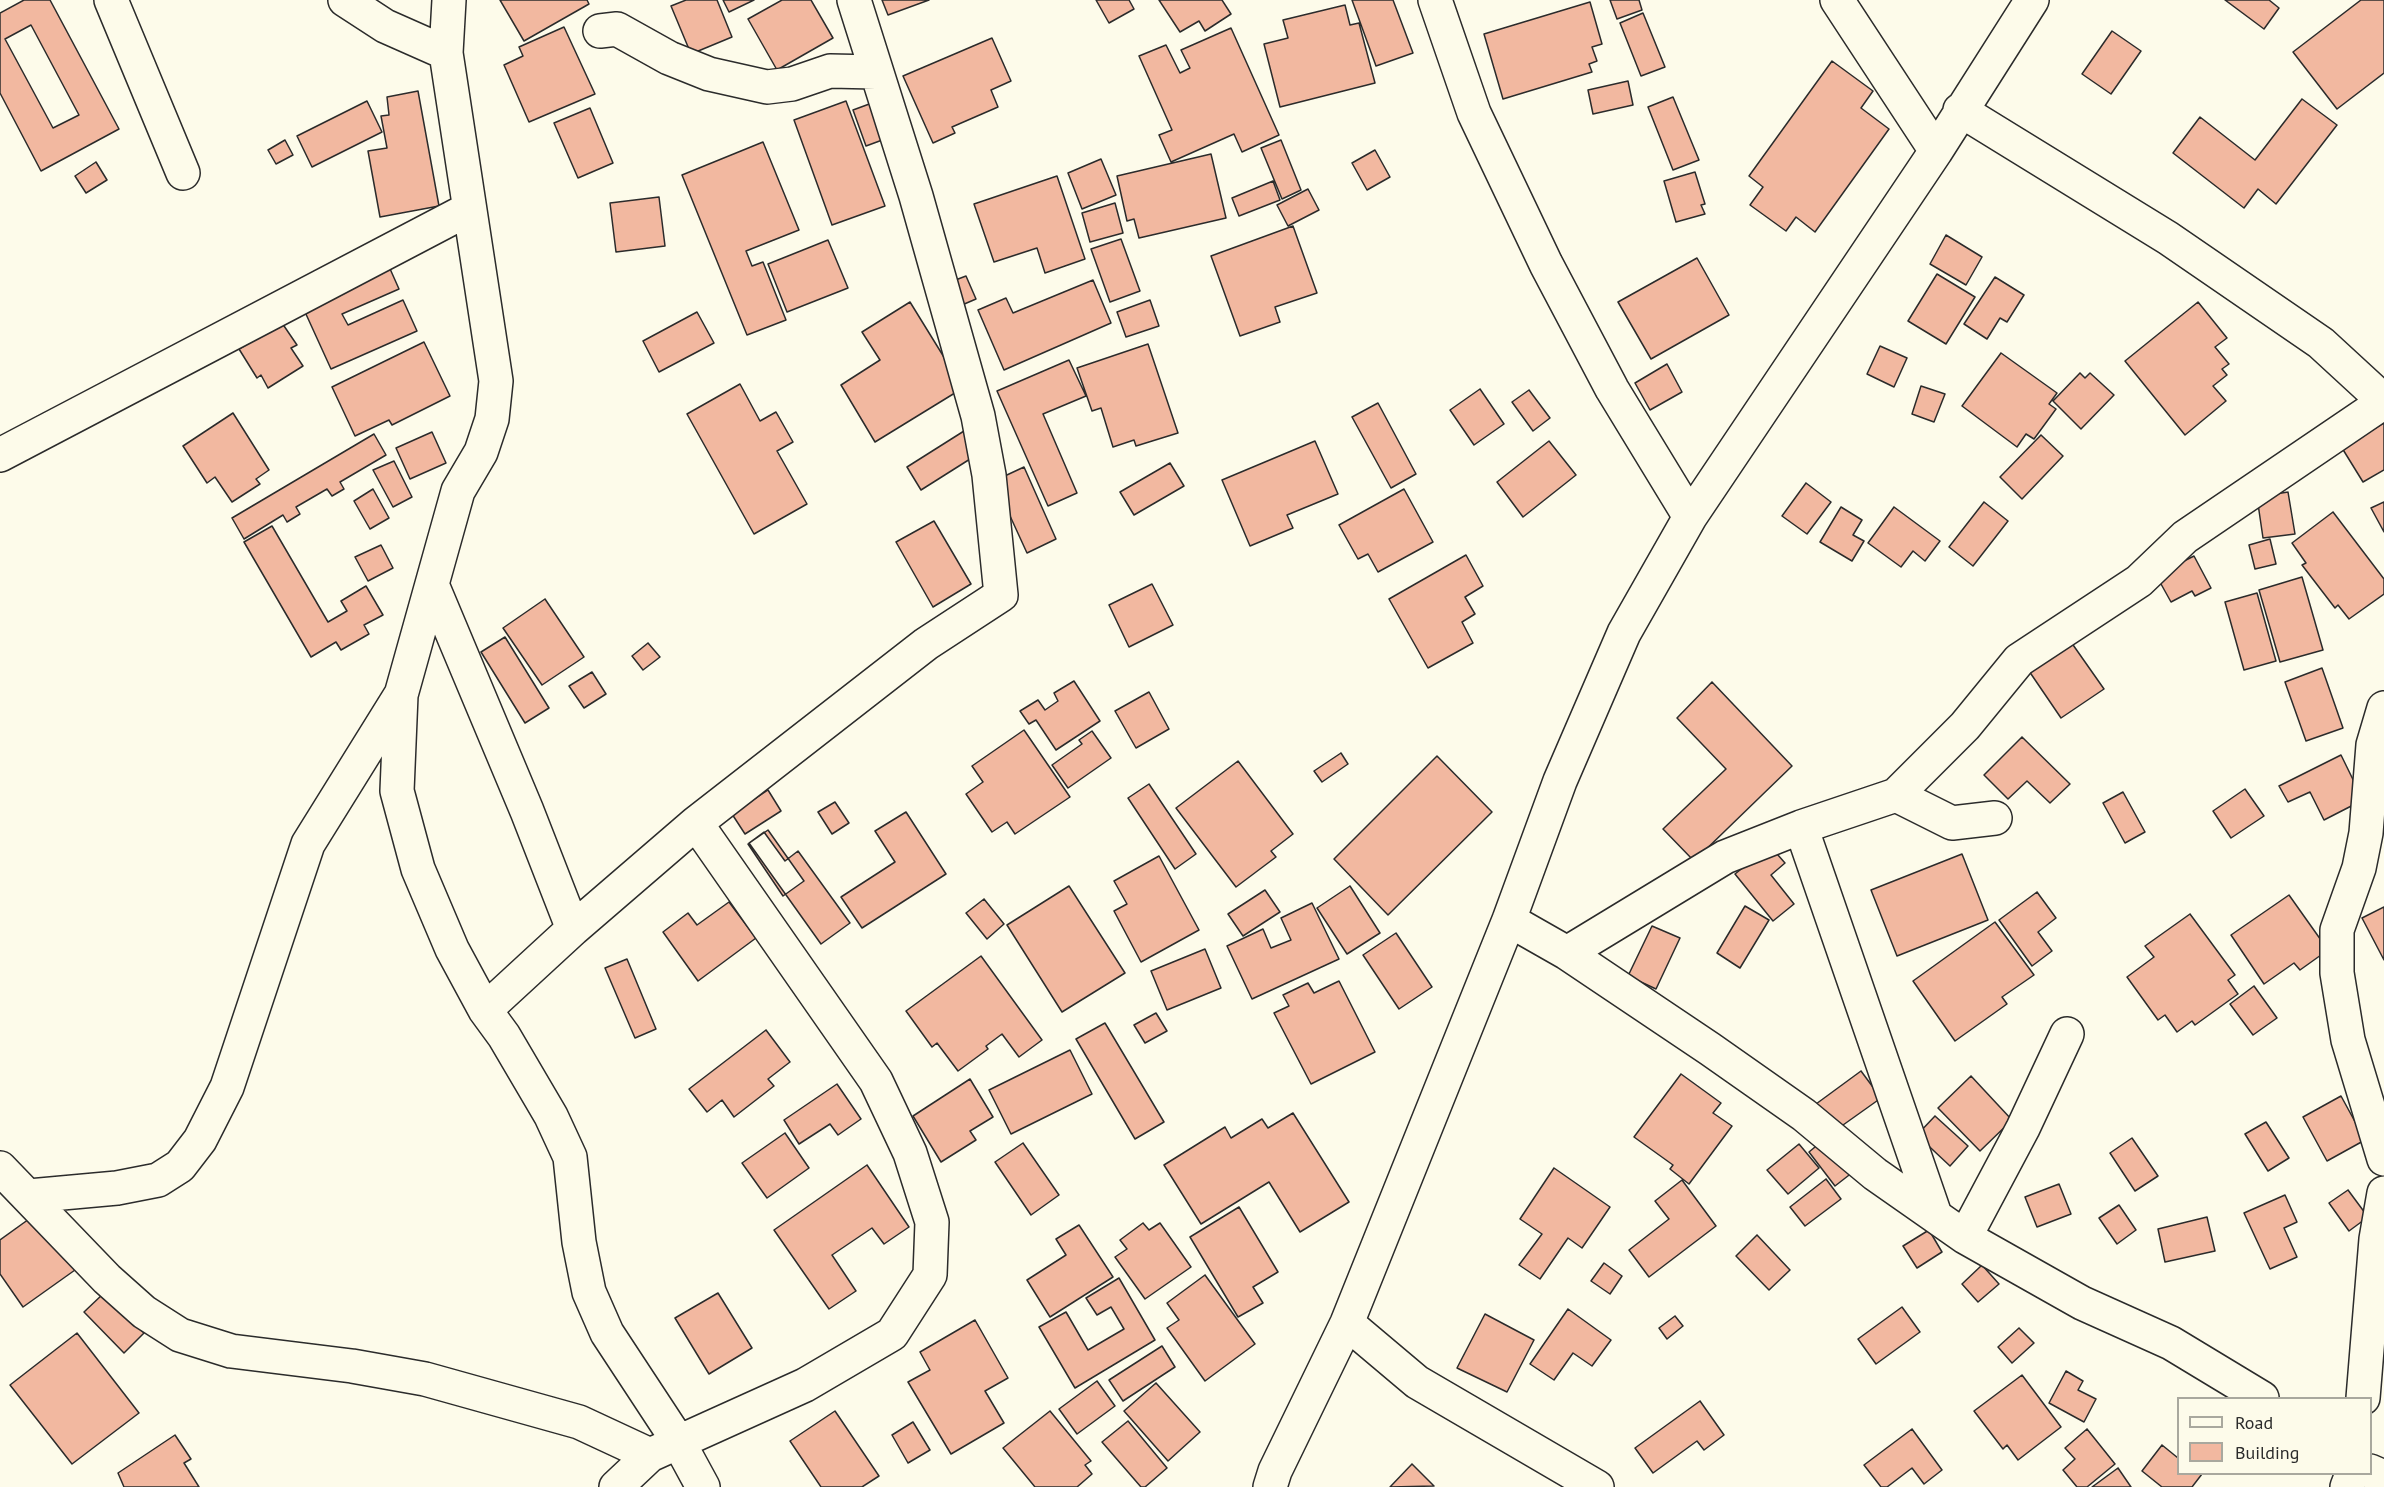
<!DOCTYPE html>
<html>
<head>
<meta charset="utf-8">
<style>
  body { margin:0 }
  #map { position:relative; width:2384px; height:1487px; overflow:hidden; background:#fdfbea; font-family:"PT Sans",sans-serif }
  canvas { display:block }
  .legend { position:absolute; left:2177px; top:1397px; width:195px; height:78px; box-sizing:border-box; background:#fdfbea; border:2px solid #a9a89e; margin:0; padding:8px 10px; list-style:none; font-size:18px; color:#2b2b2b }
  .legend li { display:flex; align-items:center; gap:12px; height:30px }
  .legend b { width:30px; border:2px solid #a9a89e }
</style>
</head>
<body>
<div id="map">
<canvas width="2384" height="1487"></canvas>
<ul class="legend">
<li><b style="height:8px;background:#fdfbea"></b>Road</li>
<li><b style="height:16px;background:#f2b8a0"></b>Building</li>
</ul>
</div>
<script>
const c = document.querySelector('canvas').getContext('2d');
c.lineJoin = 'round';
function fillPath(path, color) {
  c.fillStyle = color;
  c.fill(path, 'evenodd');
}
function shape(rows) {
  const path = new Path2D();
  for (const r of rows) {
    path.moveTo(r[0], r[1]);
    for (let i = 2; i < r.length; i += 2) path.lineTo(r[i], r[i + 1]);
  }
  return path;
}
function strokePath(path, color, width, dash) {
  c.strokeStyle = color;
  c.lineWidth = width;
  c.lineCap = dash ? 'butt' : 'round';
  c.setLineDash(dash || []);
  c.stroke(path);
}
const building = shape([
  [24,0,50,0,119,129,41,171,0,93,0,13,24,0],
  [31,25,79,115,53,128,5,39,31,25],
  [500,0,587,0,589,4,524,41,500,0],
  [686,0,717,0,732,37,691,54,671,6,686,0],
  [723,0,754,0,729,12,723,0],
  [782,0,811,0,833,38,777,70,748,19,782,0],
  [882,0,929,0,888,15,882,0],
  [1096,0,1129,0,1134,9,1109,23,1096,0],
  [1159,0,1222,0,1231,14,1205,31,1199,21,1180,32,1159,0],
  [1352,0,1393,0,1413,53,1376,66,1352,0],
  [1610,0,1639,0,1642,10,1617,19,1610,0],
  [2225,0,2269,0,2279,8,2264,29,2225,0],
  [2361,0,2384,0,2384,73,2337,109,2293,52,2361,0],
  [1590,2,1602,44,1592,47,1597,61,1589,64,1592,72,1503,99,1484,34,1590,2],
  [1345,5,1350,25,1359,23,1375,83,1280,107,1264,44,1288,38,1283,20,1345,5],
  [1643,13,1665,67,1641,76,1620,23,1643,13],
  [564,27,595,94,529,122,504,65,523,56,519,47,564,27],
  [1231,28,1279,135,1242,152,1234,134,1171,162,1159,135,1172,130,1139,56,1166,45,1180,73,1190,68,1181,50,1231,28],
  [2112,31,2141,51,2111,94,2082,74,2112,31],
  [992,38,1011,81,991,90,998,107,952,127,955,133,933,143,903,76,992,38],
  [1832,61,1873,91,1861,108,1889,129,1815,232,1796,217,1786,231,1750,205,1763,187,1749,176,1832,61],
  [1628,81,1633,105,1593,114,1588,90,1628,81],
  [418,91,439,206,380,217,368,151,387,148,381,116,389,115,387,97,418,91],
  [1673,97,1699,160,1673,170,1648,107,1673,97],
  [2302,99,2337,125,2276,204,2258,189,2244,208,2173,153,2200,117,2255,160,2302,99],
  [367,101,382,132,312,167,297,136,367,101],
  [846,101,885,206,832,225,794,120,846,101],
  [872,103,885,139,866,146,853,110,872,103],
  [590,108,613,163,578,178,554,123,590,108],
  [285,140,293,155,276,164,268,150,285,140],
  [1281,140,1301,190,1282,199,1261,148,1281,140],
  [763,142,799,230,746,251,752,266,763,262,786,320,747,335,682,175,763,142],
  [1375,150,1390,177,1367,190,1352,163,1375,150],
  [1211,154,1226,218,1139,238,1134,219,1127,221,1117,176,1211,154],
  [1101,159,1116,195,1082,209,1068,173,1101,159],
  [96,162,107,180,86,193,75,176,96,162],
  [1695,172,1705,204,1701,205,1705,214,1676,222,1664,181,1695,172],
  [1057,176,1085,259,1045,273,1037,248,994,262,974,204,1057,176],
  [1273,181,1280,200,1239,216,1232,198,1273,181],
  [1308,189,1319,210,1288,226,1277,205,1308,189],
  [659,197,665,246,616,252,610,203,659,197],
  [1115,203,1123,233,1090,242,1082,213,1115,203],
  [1293,226,1317,293,1275,307,1280,322,1240,336,1211,256,1293,226],
  [1946,235,1982,257,1966,285,1930,264,1946,235],
  [1121,239,1140,291,1110,302,1091,249,1121,239],
  [828,240,848,288,787,312,768,264,828,240],
  [1697,258,1729,315,1651,359,1618,302,1697,258],
  [387,262,399,289,342,314,348,325,403,300,417,331,331,369,300,301,387,262],
  [1937,274,1975,297,1946,344,1908,321,1937,274],
  [966,276,976,299,955,308,945,284,966,276],
  [1995,277,2024,295,2007,322,2000,318,1987,339,1964,324,1995,277],
  [1093,280,1111,323,1004,370,978,310,1006,298,1013,313,1093,280],
  [1150,300,1159,326,1126,337,1117,312,1150,300],
  [910,302,963,388,875,442,841,385,880,360,862,332,910,302],
  [2198,302,2227,338,2215,347,2229,364,2222,369,2227,375,2213,386,2226,401,2185,435,2125,361,2198,302],
  [697,312,714,343,659,372,643,341,697,312],
  [282,323,297,345,291,348,303,366,268,388,261,375,257,378,239,349,282,323],
  [424,342,450,396,392,425,389,420,355,436,332,387,424,342],
  [1148,344,1178,433,1136,446,1134,440,1113,447,1101,408,1092,411,1077,368,1148,344],
  [1880,346,1907,358,1894,387,1867,374,1880,346],
  [2001,353,2057,393,2049,404,2056,409,2034,439,2026,434,2017,447,1962,406,2001,353],
  [1069,360,1086,396,1043,414,1077,493,1048,506,997,391,1069,360],
  [1667,364,1682,392,1650,410,1635,383,1667,364],
  [2080,373,2085,378,2090,373,2114,395,2081,429,2053,401,2080,373],
  [740,384,760,421,776,412,793,442,777,451,807,504,754,534,687,414,740,384],
  [1921,386,1945,394,1934,422,1912,414,1921,386],
  [1480,389,1504,424,1474,445,1450,410,1480,389],
  [1529,390,1550,418,1533,431,1512,402,1529,390],
  [1378,403,1416,474,1391,488,1352,417,1378,403],
  [233,413,269,470,256,479,260,484,232,502,215,477,207,483,183,446,233,413],
  [2384,423,2384,470,2363,482,2342,448,2384,423],
  [964,431,978,454,921,490,907,467,964,431],
  [432,432,446,463,410,479,396,448,432,432],
  [374,434,386,455,340,482,344,489,332,496,327,489,296,507,300,514,287,522,283,515,244,539,232,518,374,434],
  [2041,435,2063,456,2022,499,2000,477,2041,435],
  [1315,441,1338,494,1287,515,1293,528,1250,546,1222,480,1315,441],
  [1549,441,1576,475,1523,517,1497,482,1549,441],
  [394,461,412,497,393,507,373,470,394,461],
  [1170,463,1184,486,1134,515,1120,492,1170,463],
  [1024,467,1056,539,1027,553,994,481,1024,467],
  [1806,483,1831,502,1807,534,1782,516,1806,483],
  [373,489,389,518,370,529,354,501,373,489],
  [1404,489,1433,542,1378,572,1368,554,1358,559,1339,525,1404,489],
  [2288,492,2295,534,2263,538,2257,497,2288,492],
  [1984,502,2008,521,1973,566,1949,547,1984,502],
  [2384,502,2384,532,2371,508,2384,502],
  [1841,507,1862,520,1853,535,1864,541,1852,561,1820,542,1841,507],
  [1894,507,1940,541,1925,561,1913,551,1901,567,1868,543,1894,507],
  [2333,512,2384,579,2384,594,2349,619,2338,605,2335,608,2302,565,2306,563,2292,543,2333,512],
  [934,521,971,584,933,607,896,542,934,521],
  [272,526,328,622,347,611,341,601,366,586,383,615,364,625,369,634,341,650,336,642,311,657,244,542,272,526],
  [2270,539,2276,564,2255,569,2249,545,2270,539],
  [381,545,393,568,368,581,355,557,381,545],
  [1466,555,1483,586,1465,597,1475,614,1462,622,1473,643,1428,668,1389,599,1466,555],
  [2194,556,2211,588,2195,596,2192,591,2171,602,2156,575,2194,556],
  [2302,577,2323,650,2280,662,2259,590,2302,577],
  [1152,584,1173,625,1129,647,1109,605,1152,584],
  [2257,593,2276,661,2244,670,2225,602,2257,593],
  [545,599,584,657,542,685,503,628,545,599],
  [505,637,549,708,525,723,481,652,505,637],
  [2071,642,2104,689,2061,718,2029,671,2071,642],
  [648,643,660,657,643,670,632,656,648,643],
  [2322,668,2343,728,2306,741,2285,682,2322,668],
  [592,672,606,694,584,708,569,686,592,672],
  [1074,681,1100,721,1056,750,1036,720,1029,724,1020,711,1038,700,1045,710,1058,701,1054,693,1074,681],
  [1712,682,1792,766,1694,861,1663,829,1726,769,1677,718,1712,682],
  [1149,692,1169,729,1136,748,1115,711,1149,692],
  [1024,730,1070,797,1015,834,1007,822,992,832,966,794,983,782,972,766,1024,730],
  [1092,731,1111,758,1068,788,1052,765,1082,744,1079,740,1092,731],
  [2022,737,2070,784,2050,803,2027,781,2008,799,1984,775,2022,737],
  [1341,753,1348,764,1322,782,1314,771,1341,753],
  [2341,755,2363,800,2324,820,2310,792,2288,802,2279,786,2341,755],
  [1437,756,1492,812,1388,915,1334,859,1437,756],
  [1238,761,1293,834,1271,851,1276,857,1236,887,1176,808,1238,761],
  [1149,784,1196,854,1175,869,1128,798,1149,784],
  [2245,789,2264,816,2231,838,2213,811,2245,789],
  [768,790,781,811,745,834,732,814,768,790],
  [2123,792,2145,832,2125,843,2103,803,2123,792],
  [835,802,849,823,832,834,818,812,835,802],
  [906,812,946,874,862,928,841,897,895,862,875,831,906,812],
  [768,830,804,881,783,896,748,844,768,830],
  [764,832,785,861,798,851,850,923,821,944,749,843,764,832],
  [1770,846,1785,863,1771,875,1794,904,1773,921,1735,874,1770,846],
  [1962,854,1988,920,1897,956,1871,890,1962,854],
  [1159,856,1199,930,1141,962,1114,911,1127,904,1114,881,1159,856],
  [1069,886,1125,973,1062,1012,1007,925,1069,886],
  [1350,886,1380,933,1347,954,1317,908,1350,886],
  [1265,890,1280,912,1243,936,1228,914,1265,890],
  [2037,892,2056,918,2038,932,2052,951,2032,966,1999,920,2037,892],
  [2289,895,2328,950,2300,970,2294,963,2264,984,2231,935,2289,895],
  [984,899,1004,924,987,939,966,913,984,899],
  [729,902,756,938,698,981,663,932,688,913,697,925,729,902],
  [1312,903,1339,959,1252,999,1227,946,1263,929,1271,948,1291,940,1281,918,1312,903],
  [1745,906,1769,920,1740,968,1717,953,1745,906],
  [2384,907,2384,960,2362,918,2384,907],
  [2190,914,2235,975,2228,980,2238,994,2195,1025,2192,1021,2177,1032,2165,1015,2158,1020,2127,977,2154,957,2145,946,2190,914],
  [1995,922,2034,975,2002,997,2007,1004,1955,1041,1913,981,1995,922],
  [1652,926,1680,938,1656,989,1628,976,1652,926],
  [1396,933,1432,987,1399,1009,1363,955,1396,933],
  [1205,949,1221,988,1167,1010,1151,971,1205,949],
  [981,956,1042,1040,1019,1057,1002,1034,986,1046,988,1049,958,1071,937,1043,932,1047,906,1011,981,956],
  [627,959,656,1029,635,1038,605,968,627,959],
  [1339,981,1375,1052,1311,1084,1274,1013,1289,1006,1283,995,1308,983,1314,993,1339,981],
  [2254,986,2277,1018,2253,1035,2230,1004,2254,986],
  [1156,1013,1167,1031,1145,1043,1134,1025,1156,1013],
  [1105,1023,1164,1122,1135,1139,1076,1039,1105,1023],
  [766,1030,790,1062,768,1079,774,1086,734,1117,722,1100,707,1112,689,1089,766,1030],
  [1070,1050,1092,1094,1011,1134,989,1090,1070,1050],
  [1861,1071,1881,1098,1836,1130,1816,1104,1861,1071],
  [1681,1074,1721,1103,1713,1113,1732,1126,1689,1184,1670,1169,1673,1165,1634,1137,1681,1074],
  [1971,1076,2012,1120,1980,1151,1938,1108,1971,1076],
  [970,1079,993,1117,970,1131,976,1140,941,1162,913,1116,970,1079],
  [837,1084,861,1119,838,1135,830,1124,799,1144,784,1120,837,1084],
  [2341,1096,2365,1140,2327,1161,2303,1117,2341,1096],
  [1293,1113,1349,1202,1300,1232,1269,1182,1201,1224,1164,1165,1225,1127,1231,1138,1262,1119,1268,1128,1293,1113],
  [1935,1116,1968,1146,1950,1166,1917,1135,1935,1116],
  [2266,1122,2289,1158,2268,1171,2245,1134,2266,1122],
  [785,1133,809,1168,767,1198,742,1163,785,1133],
  [1827,1137,1853,1172,1835,1186,1809,1152,1827,1137],
  [2132,1138,2158,1176,2135,1191,2110,1153,2132,1138],
  [1023,1143,1059,1195,1031,1215,995,1162,1023,1143],
  [1799,1144,1819,1168,1788,1194,1767,1170,1799,1144],
  [867,1165,909,1227,884,1244,872,1228,832,1255,856,1291,829,1309,774,1230,867,1165],
  [1554,1168,1610,1207,1582,1248,1568,1238,1540,1279,1519,1265,1542,1234,1520,1219,1554,1168],
  [1826,1179,1841,1199,1805,1226,1790,1207,1826,1179],
  [1682,1180,1716,1226,1649,1277,1629,1250,1669,1219,1655,1201,1682,1180],
  [2059,1184,2071,1214,2037,1227,2025,1197,2059,1184],
  [2348,1190,2368,1217,2349,1231,2329,1203,2348,1190],
  [2285,1195,2297,1222,2284,1228,2297,1257,2270,1269,2244,1213,2285,1195],
  [2119,1205,2136,1230,2117,1244,2099,1218,2119,1205],
  [1239,1207,1278,1272,1253,1287,1263,1303,1238,1317,1190,1237,1239,1207],
  [36,1214,75,1270,23,1307,0,1274,0,1240,36,1214],
  [2207,1217,2215,1251,2165,1262,2158,1229,2207,1217],
  [1143,1223,1149,1230,1160,1223,1191,1267,1145,1299,1115,1257,1127,1249,1120,1240,1143,1223],
  [1079,1225,1113,1277,1050,1317,1027,1280,1066,1255,1056,1239,1079,1225],
  [1929,1230,1942,1252,1917,1268,1903,1246,1929,1230],
  [1757,1235,1790,1270,1769,1290,1736,1256,1757,1235],
  [1604,1263,1622,1276,1610,1294,1591,1281,1604,1263],
  [1982,1265,1999,1284,1978,1302,1962,1284,1982,1265],
  [1205,1275,1255,1344,1205,1381,1167,1328,1179,1320,1167,1303,1205,1275],
  [1119,1278,1155,1340,1075,1388,1039,1327,1066,1312,1088,1350,1124,1329,1111,1307,1097,1315,1086,1298,1119,1278],
  [104,1293,144,1333,124,1353,84,1312,104,1293],
  [718,1293,752,1348,709,1374,675,1318,718,1293],
  [1902,1307,1920,1332,1876,1364,1858,1339,1902,1307],
  [1568,1309,1611,1340,1592,1366,1573,1353,1554,1380,1530,1364,1568,1309],
  [1485,1314,1534,1340,1507,1392,1457,1368,1485,1314],
  [1675,1316,1683,1326,1667,1339,1659,1328,1675,1316],
  [975,1320,1008,1378,985,1391,1004,1423,951,1454,908,1382,930,1370,920,1352,975,1320],
  [2019,1328,2034,1343,2012,1363,1998,1347,2019,1328],
  [77,1333,139,1413,72,1464,10,1385,77,1333],
  [1162,1346,1175,1367,1123,1401,1109,1380,1162,1346],
  [2066,1371,2083,1381,2078,1390,2096,1399,2084,1422,2049,1403,2066,1371],
  [2022,1375,2061,1427,2018,1460,2007,1445,2003,1449,1974,1411,2022,1375],
  [1097,1381,1115,1406,1077,1434,1059,1409,1097,1381],
  [1156,1383,1200,1432,1168,1461,1124,1411,1156,1383],
  [1700,1401,1724,1435,1704,1450,1697,1441,1653,1473,1635,1448,1700,1401],
  [835,1411,879,1476,862,1487,821,1487,790,1441,835,1411],
  [1050,1411,1091,1461,1085,1465,1092,1474,1077,1487,1035,1487,1003,1448,1050,1411],
  [1128,1421,1167,1468,1145,1487,1141,1487,1102,1442,1128,1421],
  [913,1422,930,1450,908,1463,892,1435,913,1422],
  [1912,1429,1942,1470,1924,1484,1912,1468,1887,1487,1881,1487,1864,1465,1912,1429],
  [2087,1429,2115,1464,2087,1487,2077,1487,2063,1470,2075,1459,2065,1448,2087,1429],
  [175,1435,191,1459,184,1463,199,1487,124,1487,118,1473,175,1435],
  [2162,1445,2178,1458,2178,1474,2202,1474,2192,1487,2162,1487,2142,1471,2162,1445],
  [1412,1464,1434,1486,1390,1487,1412,1464],
  [2118,1468,2131,1487,2092,1487,2118,1468]
]);
fillPath(building, '#f2b8a0');
strokePath(building, '#2b2b2b', 1.5);
const minor = shape([
  [111,0,183,173],
  [345,0,385,26,446,53],
  [449,0,446,53,496,381,492,419,481,452,458,491,401,695,397,791,418,869,452,949,485,1010,504,1036,551,1116,570,1157,579,1242,589,1292,607,1333,678,1441,703,1487],
  [1435,0,1474,113,1546,264,1612,389,1690,517],
  [1837,0,1936,151],
  [600,31,617,29,669,58,709,74,767,87,792,84,830,71,876,72],
  [1960,110,2168,238,2321,343,2384,401],
  [0,455,469,209],
  [433,587,527,811,573,929],
  [2384,708,2373,745,2366,833,2359,868,2337,930,2337,973,2348,1040,2384,1159],
  [1896,795,1965,726,2019,660,2139,581,2185,537,2384,402],
  [1801,827,1935,1215],
  [1509,920,1567,953,1710,1049,1804,1115,1875,1174,1965,1237,2082,1303,2171,1343,2262,1398],
  [1567,953,1725,857,1801,827,1896,795,1952,823,1995,818],
  [485,1010,573,929,696,823,926,644,1001,595,989,475,978,416,916,196,854,0],
  [0,1168,107,1279,144,1312,180,1335,231,1351,352,1366,425,1379,579,1422,650,1455],
  [29,1196,117,1188,158,1180,180,1166,200,1140,227,1087,308,844,400,696],
  [1965,1237,2023,1128,2067,1034],
  [1347,1323,1417,1382,1597,1487],
  [2363,1398,2376,1239,2384,1193],
  [2370,1471,2384,1477],
  [616,1487,650,1455,805,1385,892,1334,930,1275,932,1222,910,1153,876,1081,696,823],
  [1270,1487,1275,1471,1347,1323,1509,920,1560,781,1624,633,1690,517,1936,151,2032,0],
  [2347,1487,2352,1474]
]);
strokePath(minor, '#2b2b2b', 36);
strokePath(minor, '#fdfbea', 33);
</script>
</body>
</html>
